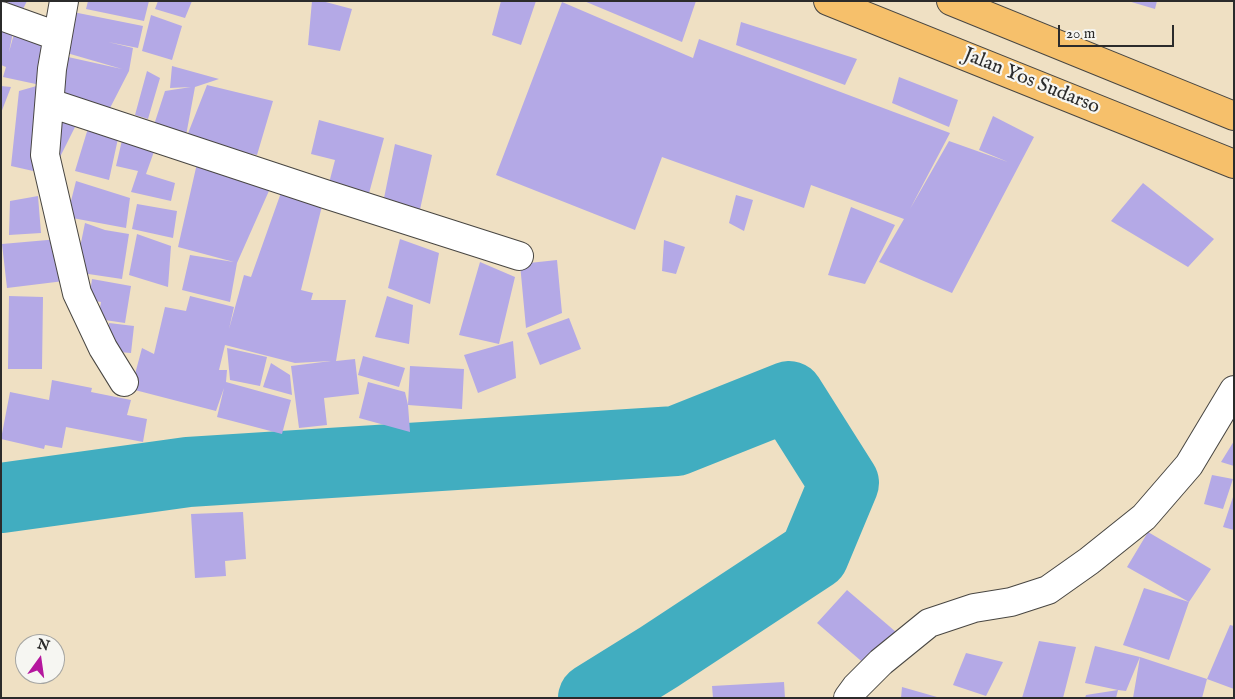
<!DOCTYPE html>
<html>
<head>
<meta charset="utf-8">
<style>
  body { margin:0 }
  #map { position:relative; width:1235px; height:699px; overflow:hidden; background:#efe0c3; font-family:"IM FELL English",serif }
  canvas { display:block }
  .frame { position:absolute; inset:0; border:2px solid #2b2b2b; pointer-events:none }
  .north { position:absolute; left:15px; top:634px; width:50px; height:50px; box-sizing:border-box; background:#f6f6f2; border:1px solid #a5a5a2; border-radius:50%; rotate:14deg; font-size:14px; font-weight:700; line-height:20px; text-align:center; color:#2b2b2b }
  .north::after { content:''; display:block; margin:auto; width:18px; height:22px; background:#b5179e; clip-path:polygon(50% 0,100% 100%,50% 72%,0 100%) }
  .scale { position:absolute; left:1058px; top:25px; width:116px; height:22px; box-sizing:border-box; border:2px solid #2b2b2b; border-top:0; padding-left:6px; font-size:15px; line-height:18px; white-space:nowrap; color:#2b2b2b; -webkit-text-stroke:4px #f6f6f2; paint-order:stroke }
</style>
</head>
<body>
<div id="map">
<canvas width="1235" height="699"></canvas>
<div class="frame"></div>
<div class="north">N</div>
<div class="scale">20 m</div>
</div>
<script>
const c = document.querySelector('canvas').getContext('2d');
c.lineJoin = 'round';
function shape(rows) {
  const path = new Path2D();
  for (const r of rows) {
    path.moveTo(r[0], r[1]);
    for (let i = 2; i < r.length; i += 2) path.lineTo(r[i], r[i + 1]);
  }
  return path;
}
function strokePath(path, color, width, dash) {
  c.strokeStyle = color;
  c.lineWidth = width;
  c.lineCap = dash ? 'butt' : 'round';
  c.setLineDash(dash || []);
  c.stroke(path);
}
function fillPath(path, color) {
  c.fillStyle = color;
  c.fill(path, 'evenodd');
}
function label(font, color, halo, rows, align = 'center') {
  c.font = font + ' "IM FELL English",serif';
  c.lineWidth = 4.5;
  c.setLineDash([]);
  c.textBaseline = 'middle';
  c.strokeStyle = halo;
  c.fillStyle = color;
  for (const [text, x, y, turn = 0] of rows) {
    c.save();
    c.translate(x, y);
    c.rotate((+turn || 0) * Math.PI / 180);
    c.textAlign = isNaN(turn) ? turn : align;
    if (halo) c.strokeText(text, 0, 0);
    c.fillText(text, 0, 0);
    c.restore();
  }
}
strokePath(shape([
  [1,498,188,472,676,441,789,396,844,483,814,555,659,657,593,698]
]), '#41adc0', 70);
fillPath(shape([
  [4,1,27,1,23,9],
  [88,1,149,1,144,21,86,9],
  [158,1,192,1,185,18,155,9],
  [312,1,322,1,352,9,340,51,308,45],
  [501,1,536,1,521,45,492,35],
  [584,1,696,1,682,42],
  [1128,1,1157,1,1155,9],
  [562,2,693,58,699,39,950,133,910,209,949,141,1008,162,979,150,993,116,1034,137,952,293,879,262,904,219,811,185,804,208,662,157,635,230,496,175],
  [73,12,143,26,138,48,108,42,133,48,129,71,110,108,56,95,68,57,122,69,60,51],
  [151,15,182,26,172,60,142,51],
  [741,22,857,59,845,85,736,45],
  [1,29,13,32,9,52,14,34,52,44,45,86,3,77,6,67,1,65],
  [172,66,219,79,195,87,185,141,152,131,165,91,191,87,170,88],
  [147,71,160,78,148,119,135,115],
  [899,77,958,100,949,127,892,103],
  [40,85,42,173,11,166,19,91],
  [207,85,273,101,257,155,185,141],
  [1,86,11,87,1,113],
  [52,114,75,127,59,159],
  [319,120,384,138,368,197,328,187,335,160,311,154],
  [89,125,119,134,109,180,75,171],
  [123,136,156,146,146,174,175,183,171,201,131,192,138,171,116,166],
  [395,144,432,155,419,214,383,203],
  [198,159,272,184,237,263,230,302,182,290,190,255,234,262,178,247],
  [76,181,130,198,126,228,67,217],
  [1143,183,1214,239,1188,267,1111,221],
  [283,187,325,194,301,290,313,293,311,300,346,300,336,361,355,359,359,394,324,398,327,425,299,428,291,366,331,361,295,363,225,345,219,370,227,370,226,382,291,400,282,434,217,417,224,388,216,411,131,389,142,348,154,354,165,307,186,311,190,296,234,307,229,329,244,275,251,277],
  [736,195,753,200,744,231,729,223],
  [38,196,41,233,9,235,10,201],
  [137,204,177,211,173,238,132,229],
  [851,207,895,225,865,284,828,275],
  [85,223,105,230,129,234,122,279,75,272],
  [137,234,171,246,168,287,129,275],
  [59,239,64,281,7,288,2,244],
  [400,239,439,253,430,304,388,288],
  [664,240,685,247,676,274,662,271],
  [557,260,562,313,526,328,520,264],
  [480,262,515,277,499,344,459,335],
  [92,279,131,286,125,323,98,319,101,302,89,300],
  [9,296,43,297,42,369,8,369],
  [387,296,413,305,409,344,375,337],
  [569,318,581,349,540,365,527,333],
  [109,323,134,326,131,353,106,351],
  [513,341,516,378,478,393,464,355],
  [227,348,267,357,260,386,230,380],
  [363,356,405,368,399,387,358,375],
  [271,363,290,375,292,395,263,387],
  [410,366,464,369,462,409,408,405,410,432,359,418,368,382,405,392,408,405],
  [52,380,92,388,91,392,131,400,127,415,147,419,143,442,66,427,62,448,45,445,44,449,1,439,10,392,49,400],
  [1234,441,1234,466,1221,462],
  [1212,475,1233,479,1223,509,1204,504],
  [1233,497,1234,497,1234,530,1223,527],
  [243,512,246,559,225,561,226,576,195,578,191,514],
  [1148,532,1211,569,1189,602,1127,567],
  [1144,588,1189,602,1169,660,1123,645],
  [847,590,896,632,867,666,817,623],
  [1230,625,1234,626,1234,689,1207,679],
  [1039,641,1076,647,1063,698,1022,698],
  [1095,646,1140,657,1126,691,1118,690,1116,698,1085,698,1086,695,1118,690,1085,683],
  [966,653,1003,662,986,696,953,685],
  [1140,657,1207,679,1202,698,1133,698],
  [784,682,785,698,713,698,712,686],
  [902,687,937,697,937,698,901,698]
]), '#b4a9e6');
const minor = shape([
  [64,1,52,69,45,155,77,293,103,348,124,382],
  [1,16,57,36],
  [50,103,325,194,519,256],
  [848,698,856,687,881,662,929,623,974,608,1011,602,1048,590,1089,561,1144,517,1189,465,1234,390]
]);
const highway = shape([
  [828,1,1234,164],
  [951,1,1234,116]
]);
strokePath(minor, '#484642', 30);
strokePath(highway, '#484642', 30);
strokePath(minor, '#fff', 28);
strokePath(highway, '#f6c06b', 28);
label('20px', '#2b2b2b', '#f6f6f2', [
  ["Jalan Yos Sudarso",1031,82,22]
]);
</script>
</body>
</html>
